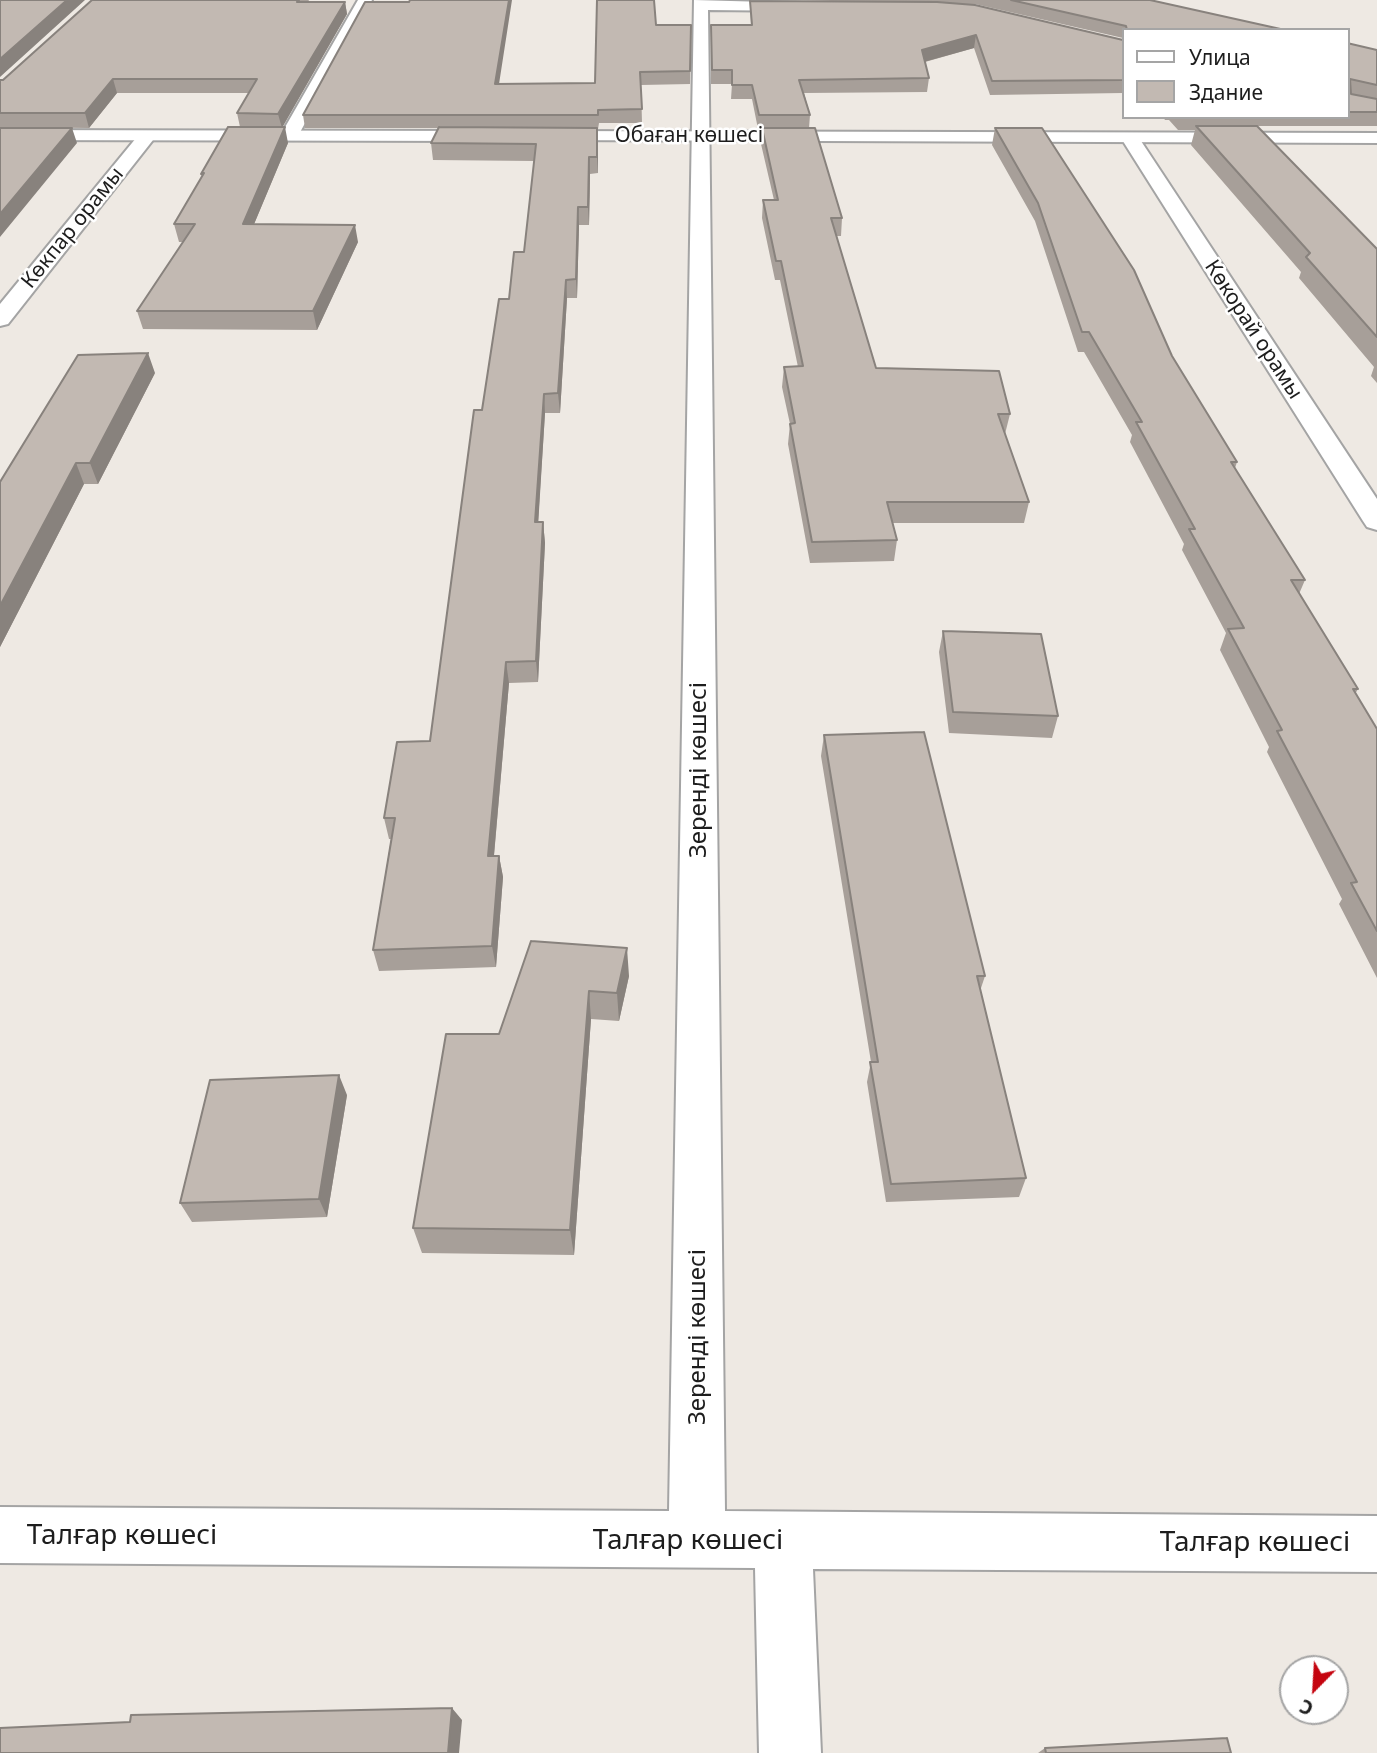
<!DOCTYPE html>
<html>
<head>
<meta charset="utf-8">
<style>
  body { margin:0 }
  #map { position:relative; width:1377px; height:1753px; overflow:hidden; background:#eee9e3; font-family:"Noto Sans",sans-serif }
  canvas { display:block }
  .legend { position:absolute; left:1122px; top:28px; width:228px; height:91px; box-sizing:border-box; background:#fff; border:2px solid #a5a5a5; margin:0; padding:9px 12px; list-style:none; font-size:21px; color:#1d1d1d }
  .legend li { display:flex; align-items:center; gap:14px; height:35px }
  .legend b { width:35px; border:2px solid #a5a5a5 }
  .north { position:absolute; left:1279px; top:1655px; width:70px; height:70px; box-sizing:border-box; background:#fff; border:2px solid #a5a5a5; border-radius:50%; rotate:204deg; font-size:19px; font-weight:700; line-height:28px; text-align:center; color:#1d1d1d }
  .north::after { content:''; display:block; margin:auto; width:24px; height:32px; background:#c5040f; clip-path:polygon(50% 0,100% 100%,50% 72%,0 100%) }
</style>
</head>
<body>
<div id="map">
<canvas width="1377" height="1753"></canvas>
<ul class="legend">
<li><b style="height:9px;background:#fff"></b>Улица</li>
<li><b style="height:19px;background:#c2b9b2"></b>Здание</li>
</ul>
<div class="north">С</div>
</div>
<script>
const c = document.querySelector('canvas').getContext('2d');
c.lineJoin = 'round';
function shape(rows) {
  const path = new Path2D();
  for (const r of rows) {
    path.moveTo(r[0], r[1]);
    for (let i = 2; i < r.length; i += 2) path.lineTo(r[i], r[i + 1]);
  }
  return path;
}
function strokePath(path, color, width, dash) {
  c.strokeStyle = color;
  c.lineWidth = width;
  c.lineCap = dash ? 'butt' : 'round';
  c.setLineDash(dash || []);
  c.stroke(path);
}
function fillPath(path, color) {
  c.fillStyle = color;
  c.fill(path, 'evenodd');
}
function label(font, color, halo, rows, align = 'center') {
  c.font = font + ' "Noto Sans",sans-serif';
  c.lineWidth = 5;
  c.setLineDash([]);
  c.textBaseline = 'middle';
  c.strokeStyle = halo;
  c.fillStyle = color;
  for (const [text, x, y, turn = 0] of rows) {
    c.save();
    c.translate(x, y);
    c.rotate((+turn || 0) * Math.PI / 180);
    c.textAlign = isNaN(turn) ? turn : align;
    if (halo) c.strokeText(text, 0, 0);
    c.fillText(text, 0, 0);
    c.restore();
  }
}
const minor = shape([
  [358,0,372,0,298,136,295,140,283,140,280,136,358,0],
  [694,0,804,3,811,7,804,11,708,10,725,1511,1377,1516,1377,1572,813,1569,821,1753,759,1753,755,1568,0,1563,0,1507,669,1511,694,0],
  [147,131,156,136,153,140,8,324,0,326,0,304,141,132,147,131],
  [1130,133,1139,138,1377,499,1377,530,1367,527,1363,521,1121,138,1130,133]
]);
const tertiary = shape([
  [0,130,486,131,495,136,486,141,0,140,0,130],
  [546,131,1377,133,1377,143,540,140,537,136,546,131]
]);
strokePath(minor, '#a4a4a4', 4);
strokePath(tertiary, '#a4a4a4', 4);
fillPath(minor, '#fff');
fillPath(tertiary, '#fff');
fillPath(shape([
  [92,0,309,0,308,2,345,2,347,14,282,127,288,143,254,224,358,242,317,330,143,329,137,311,183,242,179,242,174,224,202,177,201,174,240,127,237,113,249,93,117,93,89,128,0,127,0,80,3,80],
  [799,0,1150,0,1285,30,1123,30,1123,38,975,4,961,4,1123,40,1123,93,990,95,974,48,925,62,929,78,927,92,804,93,810,115,809,128,842,218,841,236,836,236,876,368,1010,414,1005,434,1029,502,1024,523,892,523,897,540,894,561,810,563,788,444,790,424,782,387,784,367,798,367,780,280,775,280,762,218,763,200,774,200,761,144,762,129,758,129,752,99,731,99,732,84,711,84,711,25,751,25,750,1,864,2],
  [656,25,691,25,690,84,641,85,642,123,599,123,598,129,598,173,590,174,589,225,579,225,577,298,567,298,560,413,545,413,538,522,543,522,545,543,538,682,509,683,494,856,499,856,503,877,496,967,379,971,373,950,391,839,389,839,384,818,430,741,482,410,509,299,524,252,534,161,433,160,431,143,439,128,305,128,303,115,499,84,595,83],
  [1347,43,1377,50,1377,126,1238,126,1377,249,1377,383,1371,376,1374,367,1299,278,1301,272,1191,145,1195,130,1178,130,1169,120,1165,120,1163,117,1347,117],
  [995,128,1172,356,1237,462,1235,468,1305,580,1299,594,1358,689,1355,694,1377,729,1377,978,1339,904,1342,899,1267,752,1269,747,1220,650,1226,633,1182,550,1184,544,1130,442,1132,435,1084,352,1078,352,1035,221,992,145],
  [155,373,98,484,84,484,0,647,0,482],
  [943,631,1058,716,1052,738,949,733,939,652],
  [824,735,985,976,980,991,1026,1178,1019,1197,886,1202,867,1082,871,1062,821,756],
  [531,941,629,976,619,1021,591,1019,574,1255,422,1253,413,1228,499,1034],
  [347,1095,327,1217,192,1222,180,1203],
  [1045,1748,1231,1753,1038,1753]
]), '#a79f99');
fillPath(shape([
  [67,0,85,0,0,77,0,59],
  [509,0,512,0,497,97,495,84],
  [345,2,347,14,282,128,278,114],
  [976,35,974,48,920,63,922,50],
  [113,79,117,93,89,128,85,113],
  [285,127,288,143,247,241,243,224],
  [72,128,77,143,0,237,0,214],
  [597,128,598,144,598,173,597,157],
  [589,157,590,174,589,225,588,207],
  [578,207,579,225,577,298,576,279],
  [355,225,358,242,317,330,313,311],
  [566,280,567,298,560,413,558,393],
  [148,353,155,373,98,484,90,463],
  [544,394,545,413,537,543,535,522],
  [76,463,84,484,0,647,0,606],
  [543,522,545,543,538,682,536,661],
  [506,662,509,683,492,877,488,856],
  [499,856,503,877,496,967,492,946],
  [627,948,629,976,619,1021,617,993],
  [589,991,591,1019,574,1255,570,1230],
  [339,1075,347,1095,327,1217,319,1199],
  [452,1708,462,1720,459,1753,448,1753]
]), '#88827d');
const building = shape([
  [0,0,67,0,0,59,0,0],
  [92,0,299,0,297,2,345,2,278,114,237,113,257,79,113,79,85,113,0,113,0,80,3,80,92,0],
  [410,0,509,0,495,84,595,83,597,0,654,0,656,25,691,25,690,71,640,72,642,109,598,110,598,115,303,115,365,2,409,2,410,0],
  [1011,0,1150,0,1285,30,1127,30,1126,26,1011,0],
  [750,1,937,2,975,5,1123,40,1123,80,992,81,976,35,922,50,929,78,799,80,810,115,759,115,752,85,732,85,732,70,712,70,711,25,752,25,750,1],
  [1347,43,1377,50,1377,85,1350,79,1351,94,1377,99,1377,112,1347,112,1347,43],
  [1196,126,1257,126,1377,249,1377,337,1306,257,1310,253,1196,126],
  [228,127,285,127,243,224,355,225,313,311,137,311,195,224,174,224,204,173,201,174,228,127],
  [439,127,597,128,597,157,589,157,588,207,578,207,576,279,566,280,558,393,544,394,535,522,543,522,536,661,506,662,488,856,499,856,492,946,373,950,395,818,384,818,397,742,430,741,474,410,482,410,499,299,509,299,514,252,524,252,536,144,431,143,439,127],
  [0,128,72,128,0,214,0,128],
  [762,128,815,128,842,218,831,218,876,368,999,371,1010,414,998,414,1029,502,887,502,897,540,812,542,790,424,795,423,784,367,803,366,781,261,776,261,763,200,778,200,762,128],
  [995,128,1042,128,1134,270,1172,356,1237,462,1231,462,1305,580,1291,580,1358,689,1353,689,1377,729,1377,931,1351,883,1357,882,1277,731,1282,730,1228,629,1244,628,1189,529,1195,529,1136,422,1142,422,1089,332,1082,332,1038,203,995,128],
  [148,353,90,463,76,463,0,606,0,482,78,355,148,353],
  [943,631,1041,634,1058,716,953,712,943,631],
  [924,732,985,976,977,976,1026,1178,891,1184,870,1062,878,1062,824,735,924,732],
  [531,941,627,948,617,993,589,991,570,1230,413,1228,446,1034,499,1034,531,941],
  [339,1075,319,1199,180,1203,210,1080,339,1075],
  [452,1708,448,1753,0,1753,0,1728,130,1722,131,1715,452,1708],
  [1227,1738,1231,1753,1046,1753,1045,1748,1227,1738]
]);
fillPath(building, '#c2b9b2');
strokePath(building, '#88827d', 2);
label('21px', '#1d1d1d', '#fff', [
  ["Обаған көшесі",689,136],
  ["Көкпар орамы",73,228,-51],
  ["Көкорай орамы",1253,330,57]
]);
label('24px', '#1d1d1d', '#fff', [
  ["Зеренді көшесі",699,770,-90],
  ["Зеренді көшесі",698,1337,-90]
]);
label('28px', '#1d1d1d', '#fff', [
  ["Талғар көшесі",122,1536],
  ["Талғар көшесі",688,1541],
  ["Талғар көшесі",1255,1543]
]);
</script>
</body>
</html>
